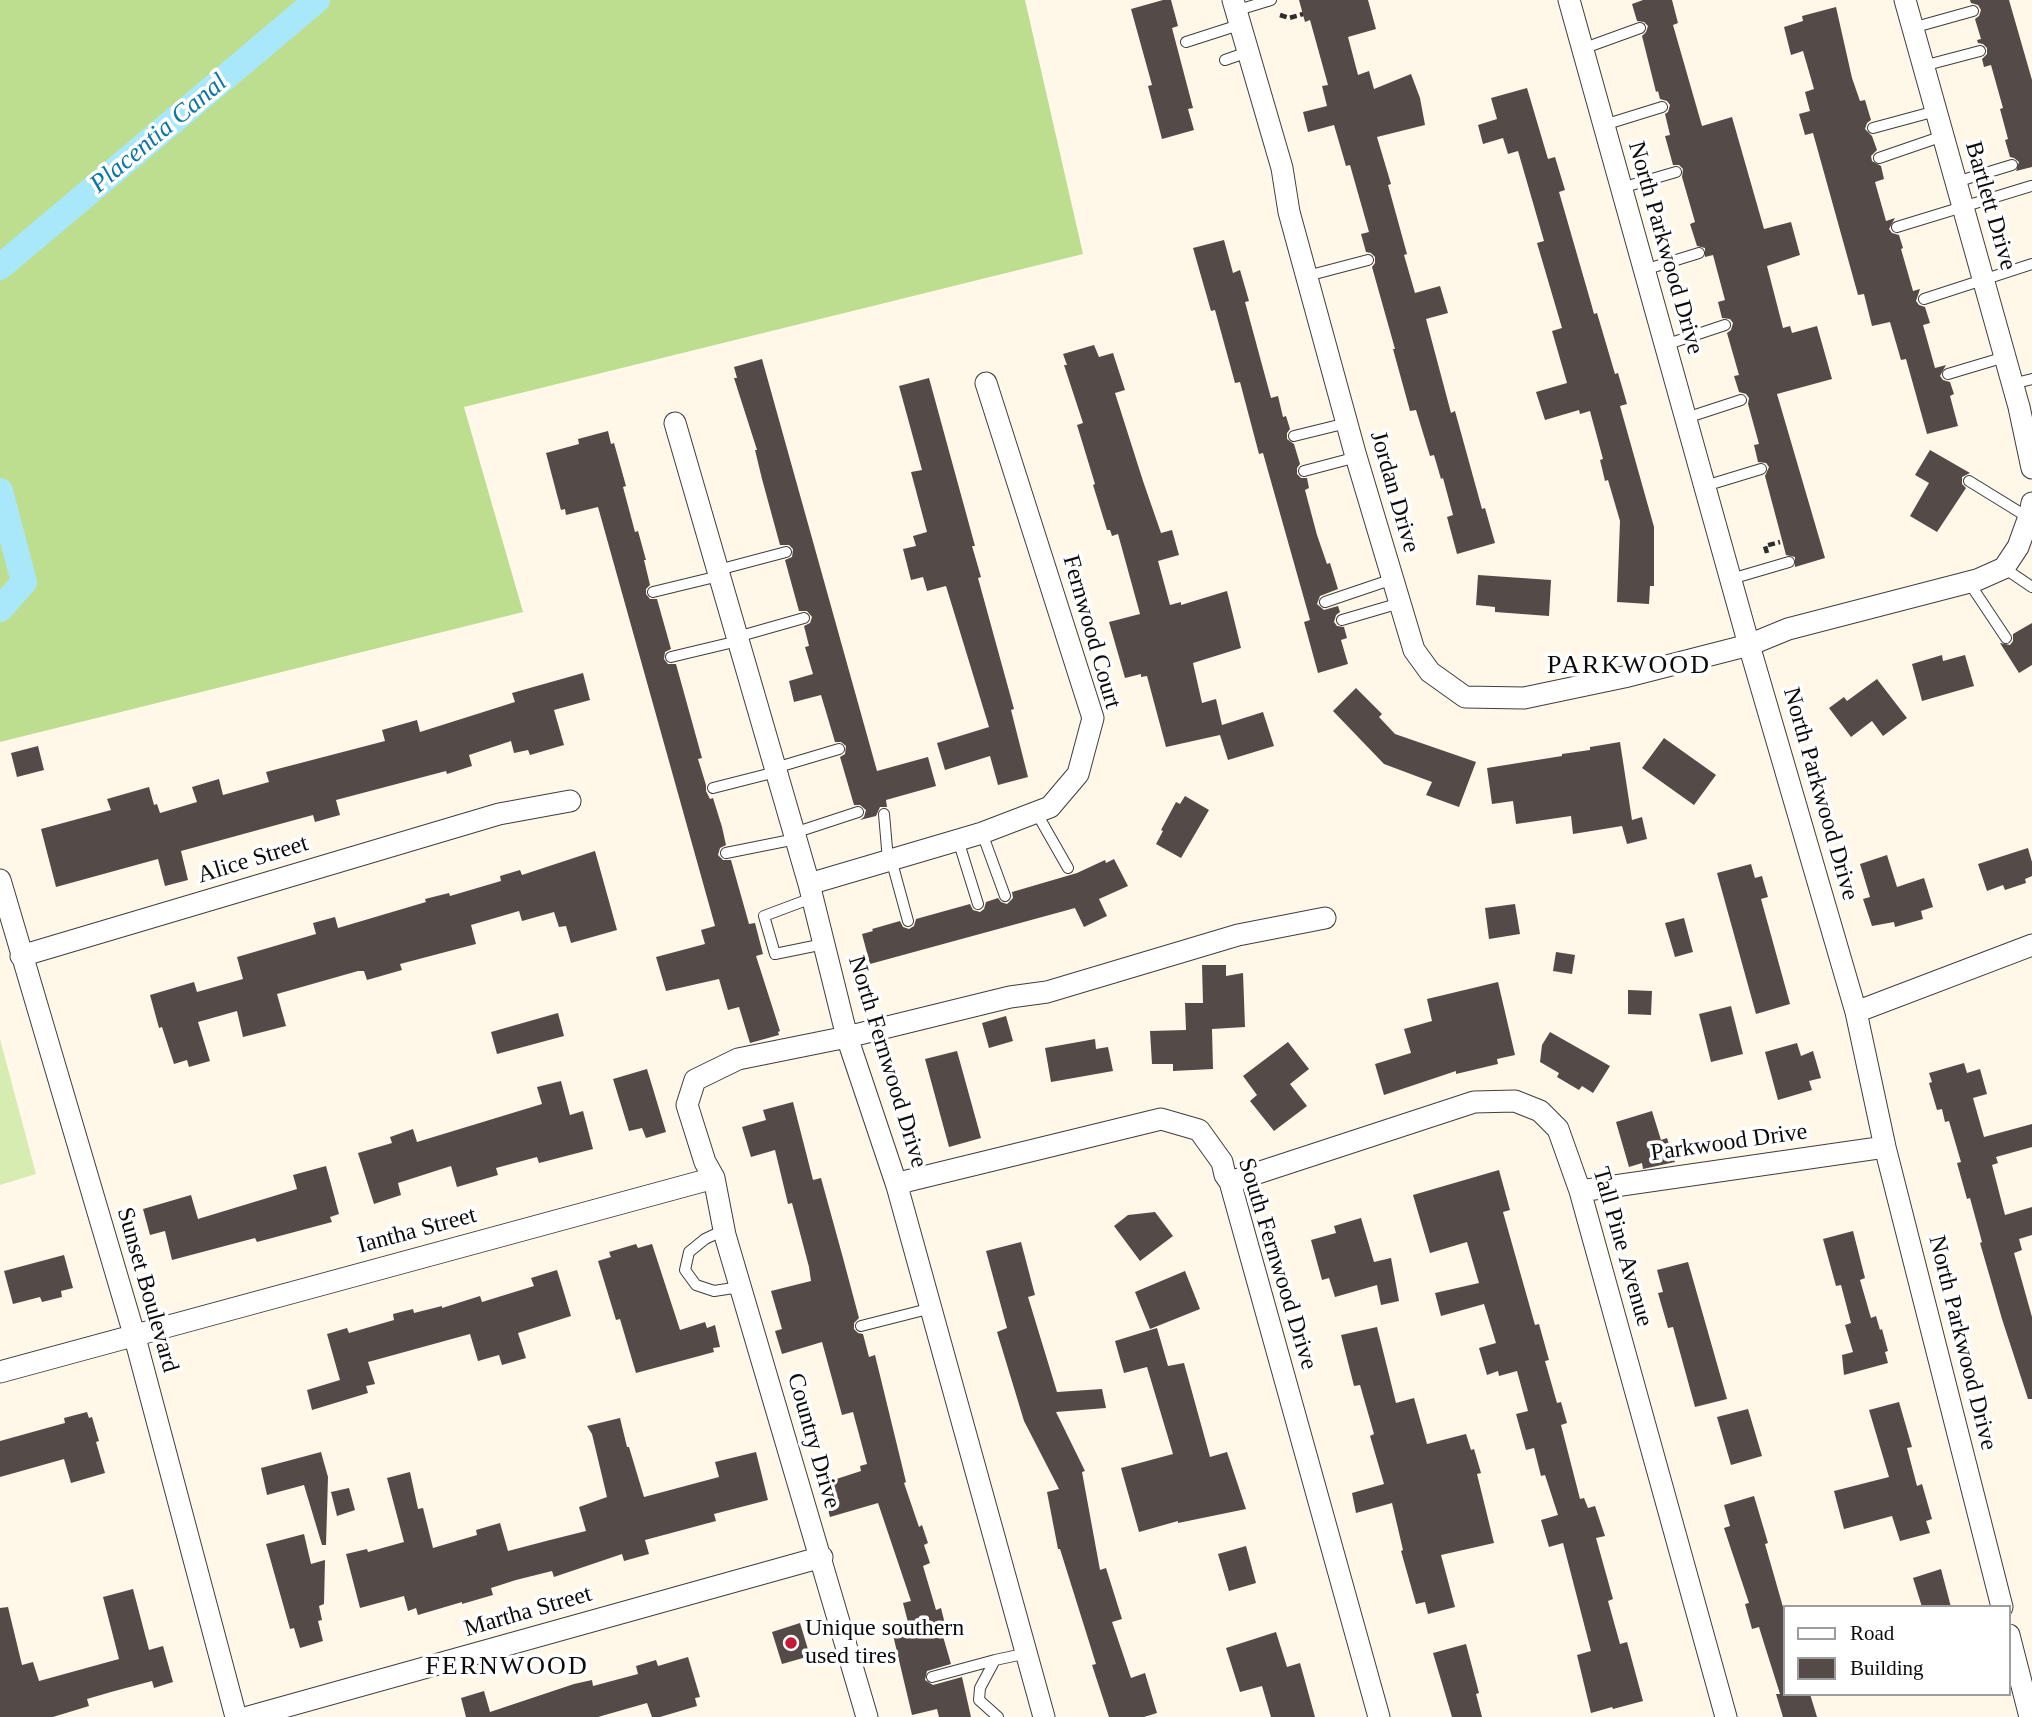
<!DOCTYPE html>
<html>
<head>
<meta charset="utf-8">
<style>
  body { margin:0 }
  #map { position:relative; width:2032px; height:1717px; overflow:hidden; background:#fff8e9; font-family:"Times New Roman",serif }
  canvas { display:block }
  .legend { position:absolute; left:1783px; top:1605px; width:228px; height:91px; box-sizing:border-box; background:#fff; border:2px solid #9d9d9d; margin:0; padding:9px 12px; list-style:none; font-size:21px; color:#0b0b0b }
  .legend li { display:flex; align-items:center; gap:14px; height:35px }
  .legend b { width:35px; border:2px solid #9d9d9d }
</style>
</head>
<body>
<div id="map">
<canvas width="2032" height="1717"></canvas>
<ul class="legend">
<li><b style="height:9px;background:#fff"></b>Road</li>
<li><b style="height:19px;background:#544a47"></b>Building</li>
</ul>
</div>
<script>
const c = document.querySelector('canvas').getContext('2d');
c.lineJoin = 'round';
function fillPath(path, color) {
  c.fillStyle = color;
  c.fill(path, 'evenodd');
}
function shape(rows) {
  const path = new Path2D();
  for (const r of rows) {
    path.moveTo(r[0], r[1]);
    for (let i = 2; i < r.length; i += 2) path.lineTo(r[i], r[i + 1]);
  }
  return path;
}
function strokePath(path, color, width, dash) {
  c.strokeStyle = color;
  c.lineWidth = width;
  c.lineCap = dash ? 'butt' : 'round';
  c.setLineDash(dash || []);
  c.stroke(path);
}
function label(font, color, halo, rows, align = 'center') {
  c.font = font + ' "Times New Roman",serif';
  c.lineWidth = 7;
  c.setLineDash([]);
  c.textBaseline = 'middle';
  c.strokeStyle = halo;
  c.fillStyle = color;
  for (const [text, x, y, turn = 0] of rows) {
    c.save();
    c.translate(x, y);
    c.rotate((+turn || 0) * Math.PI / 180);
    c.textAlign = isNaN(turn) ? turn : align;
    if (halo) c.strokeText(text, 0, 0);
    c.fillText(text, 0, 0);
    c.restore();
  }
}
fillPath(shape([
  [0,1039,36,1174,0,1185]
]), '#d7ecb0');
fillPath(shape([
  [0,0,1025,0,1083,254,464,407,523,612,0,742]
]), '#bdde8e');
strokePath(shape([
  [0,267,317,0],
  [0,491,24,582,0,609]
]), '#a9e7fb', 26);
fillPath(shape([
  [1163,0,1171,0,1178,26,1172,28,1193,108,1188,109,1194,130,1162,139,1148,86,1152,85,1131,9],
  [1299,0,1368,0,1376,29,1348,37,1358,75,1369,71,1374,89,1411,74,1420,98,1425,125,1377,137,1391,184,1388,185,1407,254,1404,255,1415,293,1440,286,1448,313,1426,319,1451,413,1455,411,1482,509,1485,508,1495,543,1457,554,1447,517,1453,515,1443,478,1441,479,1434,455,1430,456,1416,410,1410,411,1393,349,1395,349,1372,267,1375,263,1375,257,1371,253,1366,252,1361,234,1369,232,1350,165,1346,166,1334,125,1308,132,1303,112,1327,106,1322,86,1328,85,1310,20,1305,22],
  [1643,0,1672,0,1678,23,1673,25,1702,126,1732,117,1764,229,1791,222,1800,255,1767,266,1783,328,1790,326,1792,333,1817,326,1832,379,1777,394,1825,558,1795,567,1795,557,1786,555,1765,476,1769,467,1766,463,1758,462,1754,445,1759,444,1748,404,1749,398,1746,394,1739,392,1734,376,1739,375,1727,333,1731,330,1733,323,1730,319,1722,318,1718,302,1725,300,1713,255,1705,257,1705,248,1697,246,1690,224,1695,222,1682,177,1683,169,1679,165,1673,165,1665,136,1670,135,1665,114,1668,112,1670,105,1667,101,1660,99,1658,91,1656,92,1642,36,1646,32,1648,26,1644,22,1637,21,1632,4],
  [1970,0,2009,0,2032,80,2032,167,2016,171,2019,162,2014,158,2010,157,2005,140,2008,139,2000,109,2003,108,1991,65,1984,67,1982,59,1987,54,1987,48,1983,44,1978,43,1977,40,1981,39,1975,19,1979,16,1981,10,1978,5,1971,3],
  [1836,7,1852,78,1860,101,1865,100,1871,120,1867,123,1865,129,1872,136,1877,150,1871,156,1872,161,1881,166,1884,179,1875,182,1886,221,1895,218,1889,229,1892,233,1899,235,1903,248,1901,249,1913,291,1920,289,1916,301,1919,305,1925,307,1930,323,1923,325,1935,368,1946,365,1940,376,1943,380,1950,382,1954,394,1950,396,1958,426,1927,434,1906,359,1901,360,1890,322,1872,326,1864,294,1858,295,1813,133,1805,135,1799,114,1810,111,1805,92,1814,89,1803,51,1791,55,1784,27,1803,21,1802,16],
  [1527,88,1548,159,1555,157,1565,190,1559,192,1591,303,1594,314,1597,313,1615,374,1618,373,1627,404,1620,406,1654,527,1654,586,1650,586,1649,604,1617,602,1620,521,1608,480,1605,481,1600,460,1603,459,1590,411,1580,414,1579,410,1545,420,1536,392,1567,383,1552,331,1562,328,1537,243,1544,241,1518,151,1508,154,1503,138,1483,144,1478,125,1497,119,1491,98],
  [1224,240,1233,273,1240,270,1249,301,1245,302,1271,398,1278,396,1283,417,1286,416,1290,429,1287,433,1287,439,1294,444,1300,464,1297,468,1297,474,1301,478,1307,478,1309,488,1305,490,1317,535,1327,564,1330,563,1338,589,1320,596,1317,604,1324,610,1338,606,1340,612,1336,615,1334,622,1337,626,1344,627,1347,638,1341,640,1348,664,1318,673,1304,622,1310,620,1263,453,1259,454,1240,382,1235,383,1215,310,1211,311,1193,248],
  [1094,345,1099,357,1113,353,1125,390,1115,393,1143,481,1161,533,1172,530,1179,555,1158,561,1170,605,1181,602,1181,605,1227,591,1241,648,1193,663,1202,703,1216,699,1222,725,1263,712,1274,746,1228,760,1220,735,1166,747,1147,676,1141,677,1141,674,1125,678,1109,622,1140,614,1118,534,1112,536,1110,530,1107,530,1093,485,1095,484,1077,425,1083,423,1064,365,1067,365,1063,354],
  [762,359,877,771,928,757,936,786,886,800,887,807,880,807,876,816,860,820,864,817,866,810,860,805,854,805,840,757,845,754,846,746,841,742,835,742,821,695,794,702,789,681,813,674,805,647,809,646,804,626,810,623,812,617,807,611,799,611,785,560,792,557,793,549,789,545,780,545,762,479,755,450,757,450,734,378,737,378,734,367],
  [929,378,975,546,972,546,981,577,978,578,1014,709,1011,710,1028,777,998,785,990,756,945,770,937,743,989,727,946,586,927,591,923,577,911,580,903,549,916,546,913,536,927,532,911,472,922,470,899,386],
  [608,431,611,444,614,443,626,486,623,487,635,532,638,531,646,560,644,560,650,585,646,589,646,594,650,599,657,599,671,649,665,652,664,659,668,664,676,664,702,758,698,759,706,785,706,791,710,799,713,798,722,827,726,845,720,848,718,855,723,860,731,860,749,924,755,923,763,954,756,956,780,1031,778,1032,779,1035,750,1043,739,1007,728,1010,719,979,666,991,656,957,705,944,701,930,715,926,598,507,566,515,565,509,561,510,546,453,579,444,578,439],
  [1930,450,1970,473,1962,477,1962,484,1966,488,1937,532,1910,516,1929,483,1915,475],
  [1478,575,1551,580,1549,616,1495,612,1495,607,1476,605],
  [2032,623,2032,665,2019,673,2000,643,2010,645,2013,641,2013,634],
  [1942,655,1943,661,1965,655,1974,686,1922,701,1912,664],
  [583,673,590,700,554,710,564,745,530,755,528,750,514,753,511,741,469,755,472,766,447,774,446,771,336,800,340,815,315,822,313,815,181,851,188,880,165,886,158,859,56,887,41,829,111,810,107,799,149,787,154,805,157,804,160,813,197,802,192,787,219,779,223,795,269,782,266,772,385,741,382,730,417,720,420,732,515,702,512,693],
  [1877,679,1907,718,1883,736,1872,721,1851,737,1829,708,1844,697,1847,701],
  [1356,688,1382,714,1379,717,1395,734,1476,762,1459,807,1426,795,1432,782,1384,764,1333,711],
  [1664,738,1716,775,1694,805,1642,768],
  [1620,742,1632,820,1642,817,1647,839,1627,844,1622,826,1573,834,1571,816,1516,824,1513,801,1492,804,1487,768,1562,756,1562,754,1590,750,1590,747],
  [38,746,44,770,17,777,11,753],
  [1185,796,1209,810,1181,858,1156,844,1163,831,1161,830,1176,802,1180,804],
  [2028,848,2032,862,2032,876,2025,879,2026,883,2005,890,2003,885,1987,891,1978,864],
  [595,851,617,930,571,943,566,926,559,927,554,912,522,921,519,911,471,925,476,944,400,964,402,970,367,980,364,971,358,971,277,994,286,1026,243,1037,237,1011,198,1022,210,1061,189,1067,187,1060,174,1064,162,1027,159,1028,150,995,194,982,197,992,243,979,237,957,316,934,313,923,335,917,338,928,426,902,425,899,449,893,450,896,501,881,500,876,520,870,522,875],
  [1887,855,1897,887,1924,878,1933,907,1921,911,1923,919,1895,927,1894,922,1872,926,1863,899,1870,897,1860,864],
  [1114,859,1128,886,1099,899,1107,916,1084,927,1075,908,870,964,862,934,873,931,872,929,900,921,903,927,909,929,914,926,916,919,970,904,973,910,980,912,984,909,986,902,998,898,1001,902,1007,904,1013,898,1012,892,1077,873,1105,860,1106,863],
  [1751,864,1755,878,1762,876,1768,897,1761,899,1790,1004,1756,1014,1717,873],
  [1515,904,1520,934,1489,939,1485,908],
  [1684,918,1693,952,1675,957,1665,923],
  [1556,952,1575,955,1572,974,1553,971],
  [1202,965,1226,965,1226,976,1243,973,1245,1027,1212,1029,1213,1069,1173,1071,1173,1064,1152,1064,1150,1031,1186,1030,1185,1003,1203,1003],
  [1498,982,1515,1055,1497,1059,1498,1064,1456,1074,1456,1071,1384,1095,1375,1064,1411,1053,1404,1029,1432,1021,1427,999],
  [1628,990,1652,991,1651,1015,1628,1014],
  [1731,1006,1743,1054,1711,1062,1699,1014],
  [558,1013,564,1036,497,1054,491,1032],
  [1006,1016,1013,1041,989,1048,982,1023],
  [1550,1032,1610,1066,1593,1093,1582,1086,1579,1090,1557,1077,1559,1073,1540,1062,1542,1045],
  [1095,1039,1096,1049,1108,1047,1113,1071,1051,1082,1045,1048],
  [1288,1042,1309,1069,1290,1084,1307,1106,1274,1131,1250,1101,1257,1095,1243,1076],
  [1797,1043,1801,1056,1813,1051,1821,1078,1809,1081,1812,1090,1778,1100,1765,1052],
  [957,1051,981,1138,949,1147,925,1059],
  [1964,1063,1967,1073,1980,1069,1987,1094,1973,1098,1984,1137,2032,1124,2032,1147,1996,1157,1998,1163,1992,1165,2005,1215,2032,1207,2032,1235,2019,1239,2022,1250,2014,1253,2032,1317,2032,1399,2028,1399,2002,1319,1980,1243,1982,1242,1970,1198,1967,1199,1957,1163,1961,1162,1949,1121,1945,1122,1942,1109,1937,1110,1929,1083,1932,1082,1929,1073],
  [647,1069,666,1132,646,1138,642,1128,629,1131,613,1079],
  [561,1081,570,1115,583,1111,593,1149,539,1163,537,1157,496,1168,498,1175,457,1187,451,1166,398,1183,401,1195,374,1204,358,1153,392,1143,390,1137,413,1129,417,1142,542,1104,537,1087],
  [793,1102,813,1180,821,1178,843,1258,859,1318,854,1323,854,1329,858,1333,863,1334,869,1357,875,1355,906,1482,904,1483,919,1527,922,1525,928,1543,924,1545,930,1563,923,1566,936,1610,941,1608,947,1632,942,1633,951,1664,927,1671,925,1680,933,1685,962,1677,971,1717,939,1717,937,1709,912,1715,893,1635,910,1630,903,1603,911,1601,878,1503,830,1517,821,1484,861,1471,860,1466,867,1464,853,1412,842,1415,822,1342,782,1354,775,1331,782,1329,771,1291,811,1281,809,1267,792,1203,788,1204,775,1150,751,1157,742,1127,766,1120,763,1110],
  [1652,1111,1661,1140,1667,1138,1675,1162,1643,1169,1642,1163,1629,1167,1616,1122],
  [326,1166,339,1214,330,1217,332,1222,257,1242,255,1238,172,1260,165,1231,150,1235,143,1209,191,1195,198,1219,297,1189,293,1175],
  [1499,1170,1510,1210,1503,1212,1535,1325,1539,1324,1549,1360,1545,1361,1557,1403,1561,1402,1567,1423,1561,1425,1580,1499,1584,1498,1588,1508,1595,1506,1605,1536,1596,1538,1613,1599,1608,1601,1620,1644,1627,1642,1643,1701,1613,1709,1612,1707,1591,1713,1577,1655,1591,1651,1563,1543,1549,1547,1541,1520,1558,1515,1545,1475,1541,1476,1534,1448,1526,1450,1516,1414,1528,1411,1517,1371,1499,1376,1498,1371,1487,1375,1479,1348,1496,1343,1484,1304,1441,1316,1435,1293,1479,1283,1467,1242,1430,1253,1413,1195],
  [1155,1212,1173,1236,1140,1261,1114,1226,1128,1215],
  [1361,1218,1374,1262,1391,1258,1399,1301,1381,1305,1377,1285,1335,1297,1329,1278,1322,1280,1311,1240,1336,1233,1334,1226],
  [1853,1231,1865,1278,1860,1280,1871,1318,1876,1316,1880,1330,1882,1329,1888,1351,1885,1352,1888,1363,1844,1375,1842,1355,1853,1352,1845,1325,1851,1323,1841,1285,1836,1286,1823,1239],
  [1021,1242,1035,1295,1028,1297,1057,1392,1102,1389,1106,1408,1056,1412,1085,1471,1082,1472,1100,1570,1106,1568,1122,1619,1112,1622,1131,1678,1145,1673,1157,1713,1144,1717,1109,1717,1092,1665,1096,1664,1060,1549,1058,1549,1047,1492,1059,1489,1024,1421,997,1332,1007,1328,986,1251],
  [636,1244,638,1248,652,1244,680,1330,705,1322,707,1328,715,1325,720,1347,713,1348,714,1352,636,1373,620,1319,616,1320,598,1261,611,1257,609,1252],
  [64,1255,73,1288,61,1291,62,1297,42,1302,40,1297,13,1304,4,1271],
  [1688,1262,1727,1399,1695,1407,1673,1327,1668,1328,1658,1293,1663,1292,1657,1270],
  [557,1270,571,1316,518,1333,526,1358,502,1365,499,1355,478,1361,470,1334,368,1362,375,1384,366,1386,368,1393,312,1410,307,1390,340,1380,327,1334,347,1328,349,1333,394,1320,393,1314,413,1309,414,1313,442,1306,442,1308,480,1296,482,1302,534,1286,531,1278],
  [1185,1271,1200,1309,1150,1329,1135,1292],
  [1377,1327,1396,1403,1414,1398,1427,1444,1466,1434,1471,1450,1474,1449,1481,1473,1477,1474,1494,1543,1441,1555,1455,1607,1428,1614,1425,1602,1416,1604,1401,1551,1403,1550,1392,1503,1356,1513,1352,1493,1384,1484,1370,1436,1374,1434,1360,1385,1354,1386,1341,1335],
  [1157,1328,1168,1366,1184,1363,1210,1457,1227,1452,1246,1509,1178,1523,1178,1521,1139,1532,1121,1468,1173,1454,1147,1367,1124,1373,1115,1341],
  [1899,1402,1912,1447,1907,1448,1917,1486,1922,1484,1932,1519,1926,1521,1930,1533,1900,1541,1892,1516,1844,1529,1834,1491,1889,1477,1869,1410],
  [1748,1409,1762,1456,1731,1465,1717,1417],
  [87,1412,89,1418,92,1417,99,1441,96,1442,105,1473,71,1483,64,1459,0,1477,0,1441,65,1423,64,1418],
  [620,1418,627,1447,629,1447,644,1497,719,1477,715,1462,756,1452,768,1500,714,1514,716,1521,645,1540,649,1554,624,1561,622,1554,554,1577,552,1571,516,1580,491,1588,493,1595,462,1604,462,1602,418,1615,416,1608,408,1611,404,1596,360,1608,346,1554,367,1549,368,1552,404,1542,387,1478,410,1472,418,1509,423,1508,433,1548,477,1535,476,1530,500,1523,508,1551,550,1540,586,1531,579,1507,607,1497,592,1434,587,1426],
  [321,1452,328,1477,326,1545,322,1545,304,1485,267,1495,261,1468],
  [349,1488,355,1510,337,1516,331,1492],
  [1754,1496,1768,1543,1765,1544,1785,1614,1785,1694,1810,1694,1817,1717,1783,1717,1776,1694,1780,1694,1763,1640,1759,1627,1752,1629,1745,1604,1749,1603,1724,1528,1730,1526,1724,1505],
  [304,1534,311,1564,325,1560,324,1604,319,1606,322,1620,318,1621,323,1641,300,1648,294,1628,290,1629,266,1544],
  [1246,1546,1256,1583,1229,1591,1218,1554],
  [1941,1569,1951,1607,1922,1607,1913,1578],
  [133,1589,149,1650,163,1646,173,1682,154,1688,152,1681,111,1692,87,1699,89,1706,53,1717,0,1717,0,1608,8,1607,22,1665,33,1662,39,1681,119,1659,103,1597],
  [800,1623,810,1656,782,1664,772,1632],
  [1276,1632,1287,1667,1300,1663,1315,1717,1271,1717,1262,1686,1240,1692,1226,1648],
  [1466,1644,1479,1693,1476,1694,1482,1717,1452,1717,1433,1653],
  [688,1657,700,1697,695,1698,697,1706,660,1717,652,1717,647,1703,598,1717,466,1717,461,1698,484,1691,490,1712,574,1684,592,1680,593,1686,638,1674,636,1666,656,1660,658,1666]
]), '#544a47');
const service = shape([
  [1235,11,1271,0],
  [1912,28,1973,11],
  [1186,42,1239,25],
  [1582,49,1640,28],
  [1225,60,1248,52],
  [1923,66,1980,51],
  [1604,125,1662,107],
  [1873,128,1936,111],
  [1879,158,1943,136],
  [1956,182,2012,165],
  [1621,188,1676,172],
  [1897,227,2031,186],
  [1644,270,1699,253],
  [1307,276,1368,260],
  [1924,299,2032,264],
  [1665,345,1725,325],
  [1948,374,2005,357],
  [2012,384,2032,379],
  [1686,418,1741,400],
  [1294,436,1347,423],
  [1304,471,1357,457],
  [1969,481,2029,518],
  [1705,486,1761,469],
  [2004,568,2032,587],
  [718,570,786,552],
  [1731,579,1789,562],
  [1968,581,2006,638],
  [653,592,719,576],
  [1325,602,1393,579],
  [1342,620,1400,603],
  [737,637,804,618],
  [671,657,738,641],
  [775,768,839,749],
  [713,788,776,772],
  [1036,812,1068,868],
  [884,814,888,860],
  [794,833,858,812],
  [982,833,1005,896],
  [958,840,978,904],
  [726,853,796,839],
  [891,859,908,921],
  [812,898,764,916,775,954,824,944],
  [724,1230,705,1239,689,1252,685,1270,696,1285,714,1291,740,1287],
  [861,1326,932,1308],
  [932,1677,995,1660],
  [998,1717,979,1700,980,1688,995,1660,1028,1653]
]);
const minor = shape([
  [1233,0,1282,168,1289,212,1355,453,1414,650,1430,672,1465,697,1524,698,1624,677,1749,645,1788,629,1977,580,2004,568,2018,547,2030,514,2032,503],
  [1569,0,1749,645,1856,1012,1885,1147,2002,1607],
  [1905,0,2019,407,2032,468],
  [675,423,809,884,847,1037,897,1186,1044,1717],
  [0,880,134,1334,236,1717],
  [809,884,982,833,1050,807,1078,774,1093,718,986,383],
  [21,956,499,814,570,801],
  [1856,1012,2032,945],
  [1230,1182,1474,1102,1515,1101,1540,1111,1558,1129,1580,1191,1726,1717],
  [897,1186,907,1181,1161,1119,1199,1130,1222,1162,1225,1175,1230,1182,1379,1717],
  [1580,1191,1885,1147],
  [0,1372,714,1178],
  [2009,1635,2030,1717],
  [248,1717,822,1557],
  [867,1717,725,1235,714,1178,705,1162,687,1105,695,1080,738,1059,847,1037,1010,997,1047,992,1238,935,1325,918]
]);
strokePath(service, '#3e3e3e', 12);
strokePath(minor, '#3e3e3e', 23);
strokePath(shape([
  [1280,15,1289,18,1303,14],
  [1767,553,1765,546,1780,542]
]), '#2d2d2d', 4.5, [7, 3.5]);
strokePath(service, '#fff', 10);
strokePath(minor, '#fff', 21);
for (const [x, y, r, color] of [
  [791,1643,7,"#c51a38"]
]) {
  const dot = new Path2D();
  dot.arc(x, y, r, 0, 2 * Math.PI);
  c.fillStyle = color;
  c.fill(dot);
  strokePath(dot, '#fff', 2.5);
}
label('24px', '#0b0b0b', '#fff', [
  ["Bartlett Drive",1990,206,74],
  ["North Parkwood Drive",1665,248,74],
  ["Jordan Drive",1394,492,74],
  ["Fernwood Court",1091,632,74],
  ["North Parkwood Drive",1820,794,74],
  ["Alice Street",253,860,-17],
  ["North Fernwood Drive",887,1062,73],
  ["Parkwood Drive",1729,1143,-8],
  ["Iantha Street",417,1231,-15],
  ["Tall Pine Avenue",1622,1247,74],
  ["South Fernwood Drive",1277,1264,73],
  ["Sunset Boulevard",147,1290,74],
  ["North Parkwood Drive",1962,1343,76],
  ["Country Drive",813,1441,74],
  ["Martha Street",528,1612,-16]
]);
label('24px', '#0b0b0b', '#fff', [
  ["Unique southern",805,1629],
  ["used tires",805,1657]
], 'left');
label('italic 26px', '#0c76a5', '#fff', [
  ["Placentia Canal",159,134,-40]
]);
c.letterSpacing = '2px';
label('26px', '#0b0b0b', '#fff', [
  ["PARKWOOD",1629,666],
  ["FERNWOOD",507,1667]
]);
c.letterSpacing = '0px';
</script>
</body>
</html>
